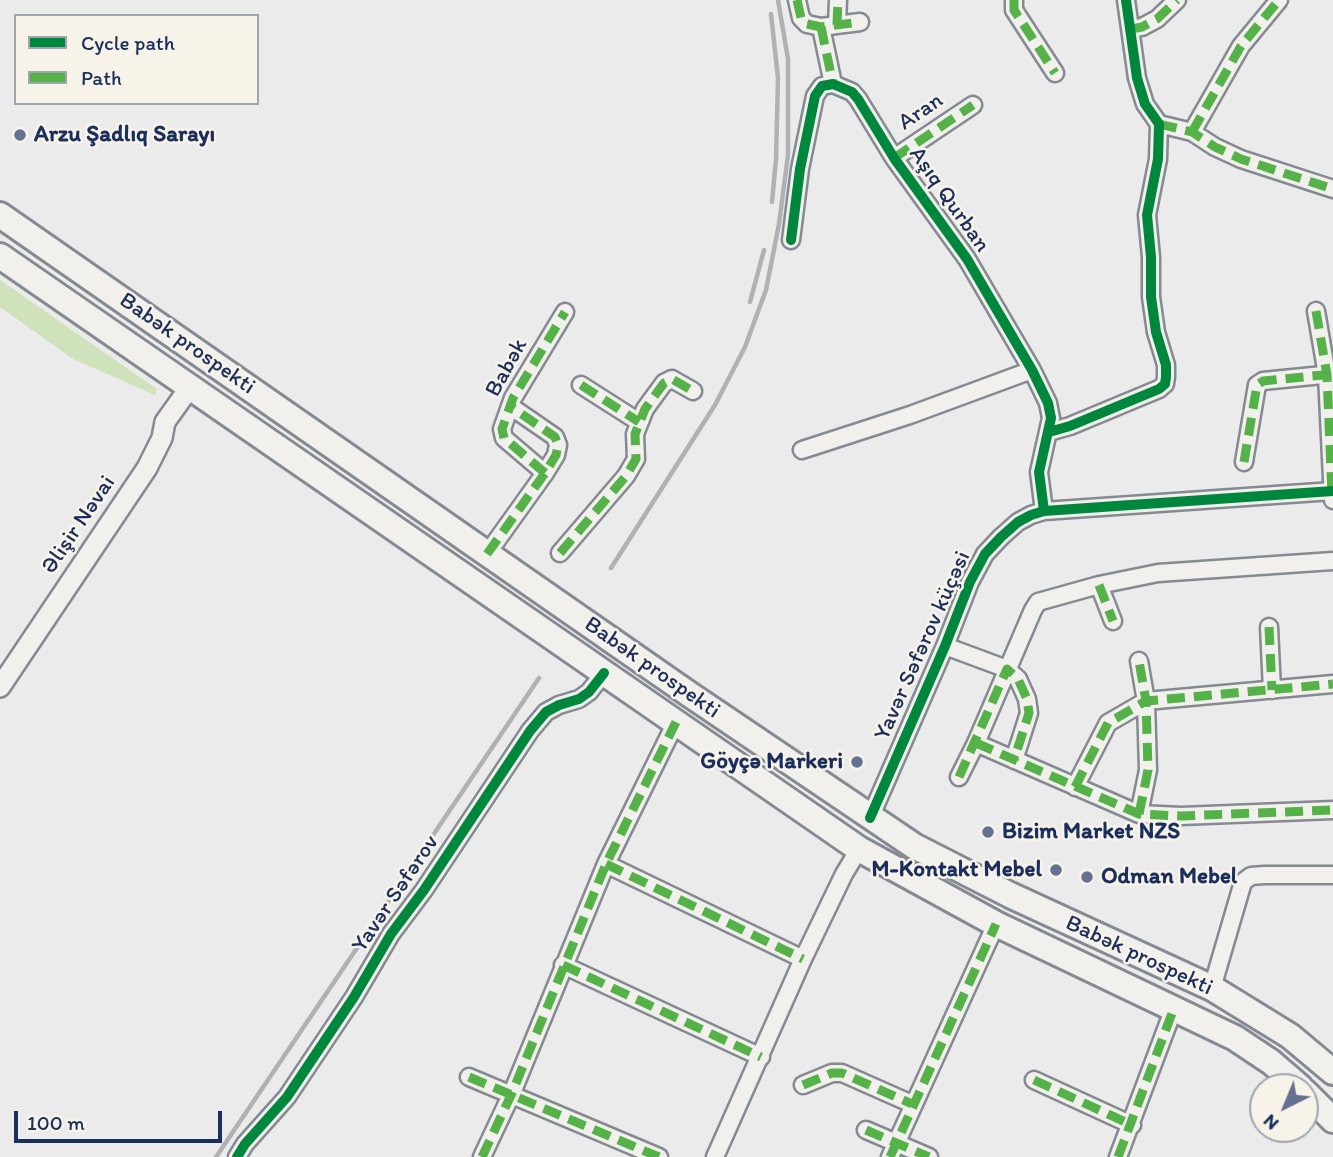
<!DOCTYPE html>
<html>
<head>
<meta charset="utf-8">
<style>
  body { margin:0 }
  #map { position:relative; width:1333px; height:1157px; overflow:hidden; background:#ebebec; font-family:Itim,sans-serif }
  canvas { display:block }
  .legend { position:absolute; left:14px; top:14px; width:245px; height:91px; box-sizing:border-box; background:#f7f3e8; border:2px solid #9fa5b1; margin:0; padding:9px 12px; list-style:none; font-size:21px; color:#1b2f5e }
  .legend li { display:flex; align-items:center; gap:14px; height:35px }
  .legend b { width:35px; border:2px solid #9fa5b1 }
  .north { position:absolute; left:1249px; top:1073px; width:70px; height:70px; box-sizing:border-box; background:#f7f3e8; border:2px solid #9fa5b1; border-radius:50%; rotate:223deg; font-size:19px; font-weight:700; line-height:28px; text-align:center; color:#1b2f5e }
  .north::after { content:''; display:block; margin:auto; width:24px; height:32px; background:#647190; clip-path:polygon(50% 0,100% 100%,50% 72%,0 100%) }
  .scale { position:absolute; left:14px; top:1111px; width:208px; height:32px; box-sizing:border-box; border:4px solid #1b2f5e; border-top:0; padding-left:9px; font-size:21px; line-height:24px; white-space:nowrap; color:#1b2f5e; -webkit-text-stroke:5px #f7f3e8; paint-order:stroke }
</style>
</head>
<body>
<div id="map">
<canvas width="1333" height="1157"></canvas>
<ul class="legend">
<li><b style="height:9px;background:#00873e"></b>Cycle path</li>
<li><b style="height:9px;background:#55b248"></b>Path</li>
</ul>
<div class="north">N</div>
<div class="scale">100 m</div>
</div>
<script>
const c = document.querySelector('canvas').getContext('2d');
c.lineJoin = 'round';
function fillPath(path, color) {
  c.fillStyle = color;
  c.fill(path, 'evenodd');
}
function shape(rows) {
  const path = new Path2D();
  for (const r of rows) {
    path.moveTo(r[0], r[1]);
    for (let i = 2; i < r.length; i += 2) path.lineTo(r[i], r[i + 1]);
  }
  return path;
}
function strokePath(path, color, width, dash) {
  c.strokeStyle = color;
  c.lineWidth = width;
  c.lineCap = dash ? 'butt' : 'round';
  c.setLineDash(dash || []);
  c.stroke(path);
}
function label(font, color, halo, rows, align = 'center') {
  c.font = font + ' Itim,sans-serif';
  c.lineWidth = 5;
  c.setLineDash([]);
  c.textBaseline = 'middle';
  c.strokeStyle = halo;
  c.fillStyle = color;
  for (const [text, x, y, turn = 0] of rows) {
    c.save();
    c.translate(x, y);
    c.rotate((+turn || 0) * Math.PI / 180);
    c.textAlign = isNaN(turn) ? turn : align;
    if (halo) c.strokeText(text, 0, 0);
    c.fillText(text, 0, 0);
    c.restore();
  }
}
fillPath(shape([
  [0,280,157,389,155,395,73,359,0,307]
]), '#d0e2bc');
const minor = shape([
  [797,0,801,18,807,24,821,27,860,22],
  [1014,0,1014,10,1055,73],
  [837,25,838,0],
  [821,27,833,84],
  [1131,29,1142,27,1157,19,1177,0],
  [1159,124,1192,132,1215,147,1241,159,1333,189],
  [1192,132,1241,46,1279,0],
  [894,158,973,105],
  [791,240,800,169,815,96,822,86,833,84,852,92,858,99,894,158,967,259,1032,370,1048,403,1051,418,1039,472,1044,511],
  [1316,311,1327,375,1333,500],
  [581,385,639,422],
  [1049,432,1070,426,1159,389,1165,384,1166,377,1166,365,1156,332,1151,297,1151,257,1147,215,1158,159,1159,124,1145,104,1137,78,1126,0],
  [802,450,910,415,1032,370],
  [1244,462,1257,385,1263,381,1333,374],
  [545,473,504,438,502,429,513,398,565,312],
  [560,553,626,476,636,459,635,434,645,409,664,383,672,379,693,391],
  [487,554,545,473,556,455,558,445,555,437,510,406],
  [1099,585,1113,621],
  [1269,627,1272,690],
  [945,646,1007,669,1018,679,1027,699,1029,713,1014,760],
  [976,743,1139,814,1181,816,1333,810],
  [959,777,976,743,1033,610,1038,602,1099,585,1158,573,1333,561],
  [1075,787,1108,723,1146,701,1139,661],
  [1139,814,1148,770,1146,701,1333,684],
  [870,818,945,646,970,582,985,554,1001,537,1018,522,1031,515,1044,511,1333,491],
  [606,864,803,959],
  [563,965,761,1057],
  [1212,988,1243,882,1251,876,1264,875,1333,875],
  [469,1077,659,1157],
  [1034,1080,1132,1125],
  [803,1085,832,1073,842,1073,912,1104],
  [866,1130,929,1157],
  [237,1157,245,1144,287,1097,354,997,391,934,424,890,530,731,546,712,559,705,579,699,589,692,604,673],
  [482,1157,512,1093,606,864,676,722],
  [715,1157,803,959,844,874,859,849],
  [890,1157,996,924],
  [1118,1157,1174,1008]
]);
const tertiary = shape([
  [0,687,147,468,162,438,165,422,190,387]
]);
const primary = shape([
  [0,215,689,694,914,846,1010,895,1212,988,1290,1036,1333,1072],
  [0,256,859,849,996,924,1235,1038,1271,1062,1300,1087],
  [1305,1092,1333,1120]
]);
strokePath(minor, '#858992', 21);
strokePath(tertiary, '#858992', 24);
strokePath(primary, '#858992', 30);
strokePath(minor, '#f1f0ed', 16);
strokePath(tertiary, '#f1f0ed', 19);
strokePath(primary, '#f1f0ed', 24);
strokePath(shape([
  [771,14,778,78,776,159,772,202],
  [750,302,764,250],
  [611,568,715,405,745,347,766,290,779,224,788,155,788,59,778,0],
  [216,1157,539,678]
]), '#b0b1b5', 4.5);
strokePath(shape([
  [797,0,801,18,807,24,821,27,860,22],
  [1014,0,1014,10,1055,73],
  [837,25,838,0],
  [821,27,833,84],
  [1131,29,1142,27,1157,19,1177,0],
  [1159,124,1192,132,1215,147,1241,159,1333,189],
  [1192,132,1241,46,1279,0],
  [894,158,973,105],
  [1316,311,1327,375,1332,495],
  [581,385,639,422],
  [1244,462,1257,385,1263,381,1333,374],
  [545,473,504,438,502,429,513,398,565,312],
  [560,553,626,476,636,459,635,434,645,409,664,383,672,379,693,391],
  [487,554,545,473,556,455,558,445,555,437,510,406],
  [1099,585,1113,621],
  [1269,627,1272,690],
  [976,743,1139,814,1181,816,1333,810],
  [959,777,1007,669,1018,679,1027,699,1029,713,1014,760],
  [1075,787,1108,723,1146,701,1139,661],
  [1139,814,1148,770,1146,701,1333,684],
  [606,864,803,959],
  [563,965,761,1057],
  [469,1077,659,1157],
  [1034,1080,1132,1125],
  [803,1085,832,1073,842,1073,912,1104],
  [866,1130,929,1157],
  [482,1157,512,1093,606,864,676,722],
  [890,1157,996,924],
  [1118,1157,1174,1008]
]), '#55b248', 9, [18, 9]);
strokePath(shape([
  [791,240,800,169,815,96,822,86,833,84,852,92,858,99,894,158,967,259,1032,370,1048,403,1051,418,1039,472,1044,511],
  [1049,432,1070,426,1159,389,1165,384,1166,377,1166,365,1156,332,1151,297,1151,257,1147,215,1158,159,1159,124,1145,104,1137,78,1126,0],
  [870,818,945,646,970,582,985,554,1001,537,1018,522,1031,515,1044,511,1333,491],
  [237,1157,245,1144,287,1097,354,997,391,934,424,890,530,731,546,712,559,705,579,699,589,692,604,673]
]), '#00873e', 10);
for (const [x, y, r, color] of [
  [20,135,7,"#647190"],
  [857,762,7,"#647190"],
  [988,832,7,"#647190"],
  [1056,870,7,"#647190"],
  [1087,877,7,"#647190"]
]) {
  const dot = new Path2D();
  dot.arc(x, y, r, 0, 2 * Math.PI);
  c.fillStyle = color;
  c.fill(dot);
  strokePath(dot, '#f7f3e8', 2.5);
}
label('23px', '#1b2f5e', '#f7f3e8', [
  ["Aran",921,112,-34],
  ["Aşıq Qurban",949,200,55],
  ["Babək prospekti",187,344,35],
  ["Babək",507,368,-61],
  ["Əlişir Nəvai",79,525,-56],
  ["Yavər Səfərov küçəsi",923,646,-66],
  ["Babək prospekti",652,668,35],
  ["Yavər Səfərov",396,894,-56],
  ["Babək prospekti",1139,956,25]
]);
label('bold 23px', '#1b2f5e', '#f7f3e8', [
  ["Arzu Şadlıq Sarayı",34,135],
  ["Göyçə Markeri",843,762,"right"],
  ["Bizim Market NZS",1002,832],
  ["M-Kontakt Mebel",1042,870,"right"],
  ["Odman Mebel",1101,877]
], 'left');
</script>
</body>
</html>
